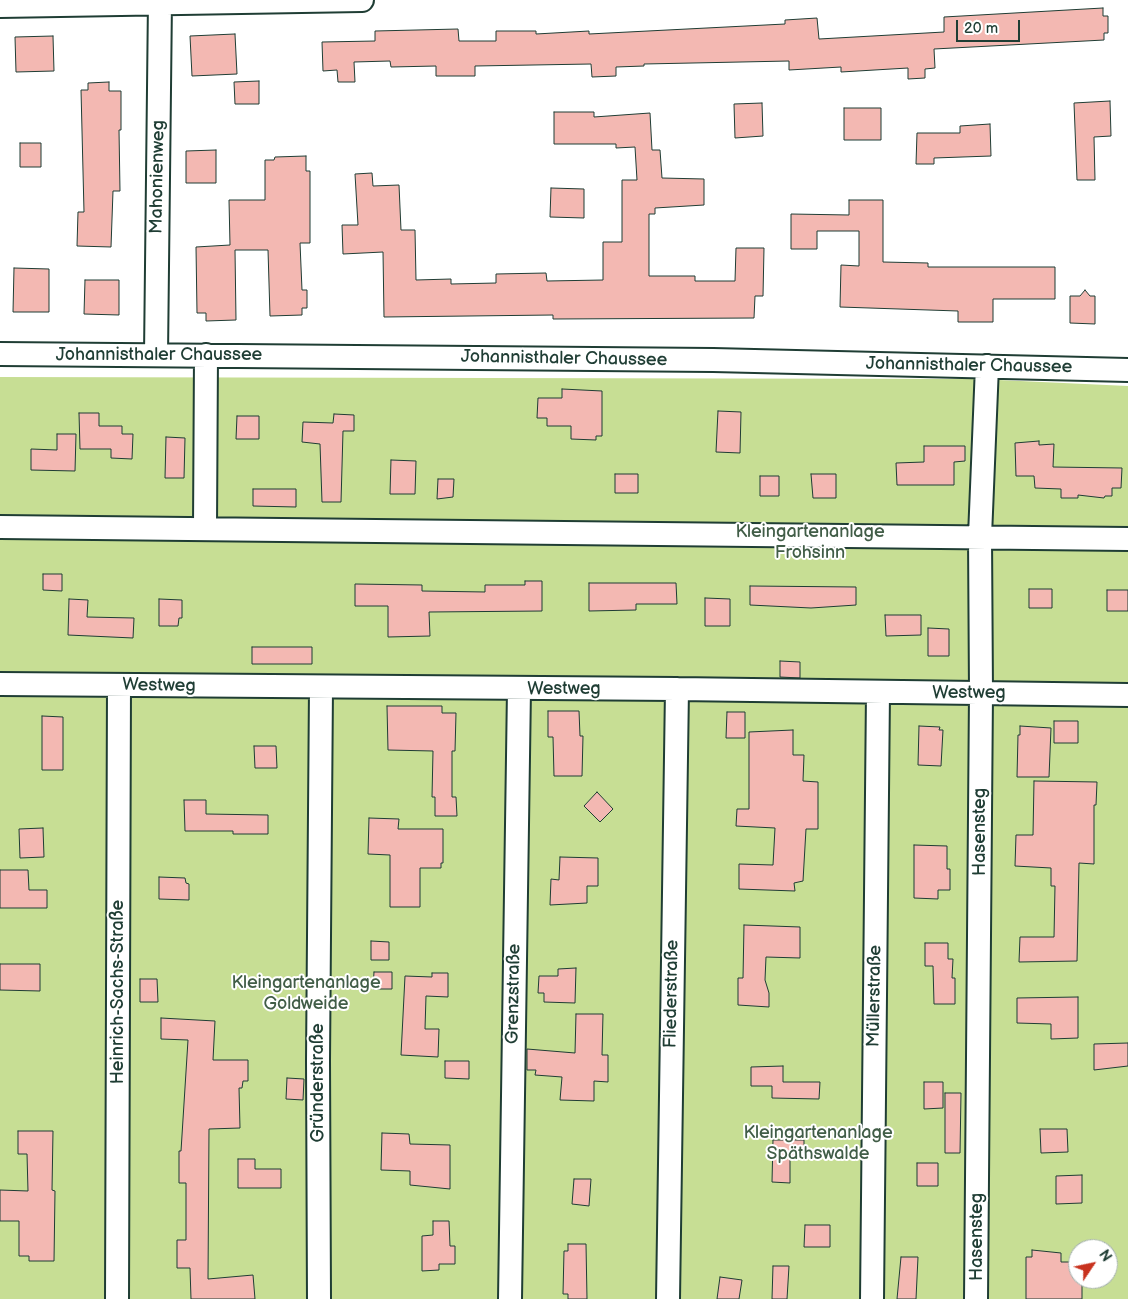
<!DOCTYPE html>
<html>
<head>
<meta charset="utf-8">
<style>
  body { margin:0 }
  #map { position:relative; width:1128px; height:1299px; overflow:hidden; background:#fff; font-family:"Balsamiq Sans",sans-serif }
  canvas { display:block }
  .north { position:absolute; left:1068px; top:1239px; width:50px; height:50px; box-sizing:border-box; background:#fff; border:1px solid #a5b1ae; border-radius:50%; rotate:56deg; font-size:14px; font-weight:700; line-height:20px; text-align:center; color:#1f3d34 }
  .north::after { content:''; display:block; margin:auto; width:18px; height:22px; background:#c8321e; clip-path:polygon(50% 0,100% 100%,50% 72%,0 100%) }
  .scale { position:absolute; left:956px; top:20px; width:64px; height:22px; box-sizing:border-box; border:2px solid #1f3d34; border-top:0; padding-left:6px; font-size:15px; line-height:18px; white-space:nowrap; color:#1f3d34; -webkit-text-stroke:4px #fff; paint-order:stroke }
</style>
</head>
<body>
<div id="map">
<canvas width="1128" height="1299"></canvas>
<div class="north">N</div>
<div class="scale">20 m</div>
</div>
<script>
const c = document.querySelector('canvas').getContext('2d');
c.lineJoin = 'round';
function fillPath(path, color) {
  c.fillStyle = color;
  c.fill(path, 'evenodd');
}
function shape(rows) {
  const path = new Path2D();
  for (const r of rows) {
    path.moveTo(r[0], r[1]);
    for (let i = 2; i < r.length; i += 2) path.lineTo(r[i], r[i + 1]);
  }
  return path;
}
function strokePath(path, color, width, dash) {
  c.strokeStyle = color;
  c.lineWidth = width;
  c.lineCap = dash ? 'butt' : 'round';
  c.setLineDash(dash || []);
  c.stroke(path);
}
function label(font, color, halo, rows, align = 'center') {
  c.font = font + ' "Balsamiq Sans",sans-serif';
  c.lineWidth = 4;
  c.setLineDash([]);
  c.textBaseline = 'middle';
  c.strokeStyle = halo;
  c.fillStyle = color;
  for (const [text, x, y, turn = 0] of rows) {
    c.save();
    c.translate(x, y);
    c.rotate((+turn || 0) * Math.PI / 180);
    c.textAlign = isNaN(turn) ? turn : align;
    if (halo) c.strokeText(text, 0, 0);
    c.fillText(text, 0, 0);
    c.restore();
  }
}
fillPath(shape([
  [0,377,977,379,1128,386,1128,1299,0,1299],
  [1078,1249,1108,1249,1108,1279,1078,1279]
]), '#c7de94');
const building = shape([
  [1103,8,1103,16,1108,16,1108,33,1104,33,1104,40,934,49,935,68,925,69,925,78,908,79,908,68,841,72,841,67,789,70,789,61,644,64,644,66,616,67,616,76,592,77,591,64,475,66,475,76,436,76,436,66,391,67,390,61,354,62,355,82,338,82,337,70,323,71,322,42,375,41,375,31,458,29,459,41,496,41,496,31,536,31,536,34,589,31,589,34,785,24,785,20,817,18,819,39,944,32,944,17,1103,8],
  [235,34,237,74,192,76,190,36,235,34],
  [53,36,54,71,16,72,15,37,53,36],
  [259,81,259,104,235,104,234,82,259,81],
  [109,82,109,91,121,91,121,130,119,130,120,191,113,191,111,247,77,246,78,212,84,212,81,90,88,90,88,83,109,82],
  [1110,101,1111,136,1094,137,1095,180,1077,180,1074,103,1110,101],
  [762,103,763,136,735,138,734,104,762,103],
  [844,108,881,108,881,140,844,140,844,108],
  [554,112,594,112,594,117,650,113,652,150,660,150,662,178,704,179,704,205,655,208,655,214,649,214,649,276,695,276,695,281,735,281,736,248,764,248,763,296,755,296,754,318,553,319,553,315,384,317,383,252,343,254,342,225,358,225,355,174,372,173,373,186,399,185,401,230,415,230,416,280,451,279,451,284,496,283,496,274,546,273,547,281,603,280,603,242,622,242,622,180,637,180,635,147,616,148,616,144,554,144,554,112],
  [990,124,991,156,934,158,934,164,916,164,917,133,960,133,960,126,990,124],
  [20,143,41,143,41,167,20,167,20,143],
  [216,150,216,183,186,183,186,151,216,150],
  [306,156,306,171,310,171,310,243,300,243,302,290,307,290,307,308,302,308,302,315,270,316,268,250,235,250,236,320,206,321,206,313,197,313,196,247,230,245,229,200,265,200,265,160,274,160,275,157,306,156],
  [551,188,584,189,584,218,550,217,551,188],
  [849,200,883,200,883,262,928,263,928,267,1055,267,1055,299,993,299,993,322,958,322,958,311,840,307,841,265,859,266,859,231,817,231,817,249,791,249,791,214,849,215,849,200],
  [14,268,49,269,49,312,13,312,14,268],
  [85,280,119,280,119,315,84,314,85,280],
  [1085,290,1090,296,1095,296,1095,324,1070,323,1070,296,1080,296,1085,290],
  [562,389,602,391,602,436,596,436,596,440,571,439,571,426,547,426,547,418,537,418,538,398,562,398,562,389],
  [718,411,741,412,740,453,716,452,718,411],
  [79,413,99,413,99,426,122,426,122,434,133,434,132,459,111,458,111,449,80,449,79,413],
  [334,414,354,415,354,431,343,431,341,502,322,502,320,444,302,442,303,422,333,423,334,414],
  [237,416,259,416,259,439,236,439,237,416],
  [57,434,76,434,75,471,31,470,31,449,57,450,57,434],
  [166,437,185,438,184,478,165,478,166,437],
  [1039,441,1039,445,1054,444,1053,467,1122,468,1121,488,1112,488,1112,496,1105,496,1104,498,1078,495,1078,498,1061,498,1061,489,1035,488,1034,476,1016,476,1015,443,1039,441],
  [924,446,965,446,965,461,954,462,954,485,897,485,896,463,924,462,924,446],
  [391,460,416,461,415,494,390,494,391,460],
  [615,474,638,474,638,493,615,493,615,474],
  [811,474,836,474,836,498,813,498,811,474],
  [760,476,779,476,779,496,760,496,760,476],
  [438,479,454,479,453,497,437,499,438,479],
  [253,489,296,489,296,507,253,506,253,489],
  [43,574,62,574,62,591,43,590,43,574],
  [525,581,542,581,542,611,429,612,430,636,388,637,388,606,355,606,355,584,422,585,422,591,485,592,485,585,525,585,525,581],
  [589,583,676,583,677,604,636,604,636,610,589,611,589,583],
  [750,586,856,587,856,605,811,608,750,605,750,586],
  [1029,589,1052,589,1052,608,1029,608,1029,589],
  [1107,590,1128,590,1128,611,1107,611,1107,590],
  [705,598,730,599,730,626,705,626,705,598],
  [69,599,88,600,87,617,134,618,133,638,68,635,69,599],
  [159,599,182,600,182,618,179,618,178,626,159,626,159,599],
  [885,615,921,615,921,635,886,636,885,615],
  [928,628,949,629,949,656,928,656,928,628],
  [252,647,312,647,312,664,252,664,252,647],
  [780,661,800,662,800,678,780,677,780,661],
  [387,706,442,706,442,713,456,713,455,751,452,751,452,797,456,797,457,816,435,816,435,797,432,797,433,751,388,750,387,706],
  [548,711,579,711,580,736,583,736,582,776,554,776,553,737,548,737,548,711],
  [727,712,745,712,745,738,726,738,727,712],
  [42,716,63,717,63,770,42,770,42,716],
  [1054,721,1078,721,1078,743,1054,743,1054,721],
  [919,726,940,727,939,730,943,730,941,766,918,765,919,726],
  [1020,726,1051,728,1049,777,1017,777,1018,735,1020,735,1020,726],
  [793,730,793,755,804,755,803,781,818,782,818,829,806,829,803,881,794,883,795,891,739,889,739,864,773,865,775,828,736,826,737,809,749,809,749,732,793,730],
  [254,746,276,746,277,768,255,768,254,746],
  [1034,781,1097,782,1096,805,1094,805,1094,864,1079,863,1077,961,1019,962,1020,937,1054,937,1055,886,1051,886,1051,868,1015,866,1016,835,1033,835,1034,781],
  [597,792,613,809,600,822,584,806,597,792],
  [184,800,206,800,206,814,268,815,268,834,233,834,233,831,185,831,184,800],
  [369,818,399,819,398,829,443,829,443,863,441,863,441,868,420,868,420,907,390,907,390,855,368,854,369,818],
  [43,828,44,857,20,858,19,829,43,828],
  [914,845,947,846,947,869,950,869,950,890,938,890,938,899,914,898,914,845],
  [560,857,598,858,598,886,587,886,587,903,550,905,551,879,559,880,560,857],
  [0,870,28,870,29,890,47,890,47,908,0,908,0,870],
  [159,877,185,878,186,883,189,884,189,900,159,899,159,877],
  [744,925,800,927,800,958,766,957,765,980,769,993,769,1007,738,1005,738,978,743,978,744,925],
  [371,941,389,942,389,960,371,960,371,941],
  [925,943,948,943,948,959,953,959,952,978,955,978,955,1004,934,1004,933,966,925,966,925,943],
  [0,964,40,964,40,991,0,990,0,964],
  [576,968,575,1003,544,1002,544,993,538,993,539,976,558,976,558,969,576,968],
  [374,972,392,972,392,989,373,989,374,972],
  [432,973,448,973,448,997,426,996,425,1029,439,1029,438,1057,401,1055,405,976,432,977,432,973],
  [140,979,157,979,158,1002,140,1002,140,979],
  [1078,997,1078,1038,1051,1039,1051,1024,1017,1023,1017,998,1078,997],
  [576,1014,603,1014,602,1055,608,1055,608,1082,594,1081,594,1101,560,1100,562,1077,535,1075,536,1070,527,1070,527,1049,575,1053,576,1014],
  [161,1018,215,1021,213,1060,248,1060,248,1081,243,1081,242,1088,239,1088,240,1128,209,1129,208,1279,253,1275,255,1299,191,1299,190,1268,177,1268,177,1240,186,1240,186,1183,179,1183,179,1151,181,1151,188,1040,161,1039,161,1018],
  [1128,1043,1128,1066,1094,1070,1094,1044,1128,1043],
  [445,1061,469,1061,469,1079,445,1078,445,1061],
  [783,1066,783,1082,820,1082,819,1099,772,1098,772,1086,751,1086,751,1067,783,1066],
  [287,1078,304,1079,303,1100,286,1099,287,1078],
  [924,1082,943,1082,943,1108,924,1109,924,1082],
  [945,1093,961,1093,960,1153,945,1153,945,1093],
  [1040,1129,1067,1129,1068,1152,1041,1153,1040,1129],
  [18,1131,53,1131,52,1190,55,1191,54,1261,29,1261,29,1256,19,1256,19,1221,0,1221,0,1190,28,1191,27,1154,18,1154,18,1131],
  [382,1133,409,1134,410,1144,450,1145,450,1189,410,1185,410,1171,381,1170,382,1133],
  [773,1140,804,1140,804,1158,790,1158,790,1183,772,1182,773,1140],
  [238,1159,255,1159,255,1169,281,1169,281,1188,238,1188,238,1159],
  [917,1163,938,1163,938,1186,917,1186,917,1163],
  [1082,1175,1082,1203,1056,1204,1056,1176,1082,1175],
  [574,1179,591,1179,589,1206,572,1204,574,1179],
  [433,1221,449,1221,450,1246,455,1246,455,1264,439,1264,439,1270,422,1271,422,1236,433,1235,433,1221],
  [805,1225,830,1225,830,1247,804,1247,805,1225],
  [568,1244,586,1244,587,1299,568,1299,568,1294,563,1294,564,1251,568,1251,568,1244],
  [1032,1250,1061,1253,1061,1262,1078,1262,1078,1279,1082,1279,1082,1299,1026,1299,1026,1257,1032,1257,1032,1250],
  [901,1257,918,1257,916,1299,897,1299,901,1257],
  [773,1266,789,1266,787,1299,772,1299,773,1266],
  [720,1277,742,1280,739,1299,717,1299,720,1277]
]);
fillPath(building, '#f3b8b2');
strokePath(building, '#1f3d34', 1);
const minor = shape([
  [0,6,362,0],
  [0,354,713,360,1128,370],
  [156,355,160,0],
  [0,527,1128,539],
  [205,527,206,355],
  [0,684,677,689,1128,695],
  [117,1299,119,685],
  [319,1299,318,1060,321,688],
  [510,1299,519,689],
  [668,1299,677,689],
  [872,1299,878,692],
  [976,1299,981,693,980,536,987,366]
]);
strokePath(minor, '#1f3d34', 26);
strokePath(minor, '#fff', 22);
label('18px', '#1f3d34', '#fff', [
  ["Mahonienweg",158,177,-89],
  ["Johannisthaler Chaussee",159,355],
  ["Johannisthaler Chaussee",564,359,1],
  ["Johannisthaler Chaussee",969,366,1],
  ["Westweg",159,686,1],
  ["Westweg",564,689],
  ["Westweg",969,693],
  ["Hasensteg",980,832,-90],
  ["Heinrich-Sachs-Straße",118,992,-90],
  ["Grenzstraße",514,994,-89],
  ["Fliederstraße",672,994,-89],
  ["Müllerstraße",875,996,-89],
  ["Gründerstraße",318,1083,-90],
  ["Hasensteg",977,1237,-90]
]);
label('18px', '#415d47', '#fff', [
  ["Kleingartenanlage",810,532],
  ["Frohsinn",810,553],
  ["Kleingartenanlage",306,983],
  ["Goldweide",306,1004],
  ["Kleingartenanlage",818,1133],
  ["Späthswalde",818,1154]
]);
</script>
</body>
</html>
